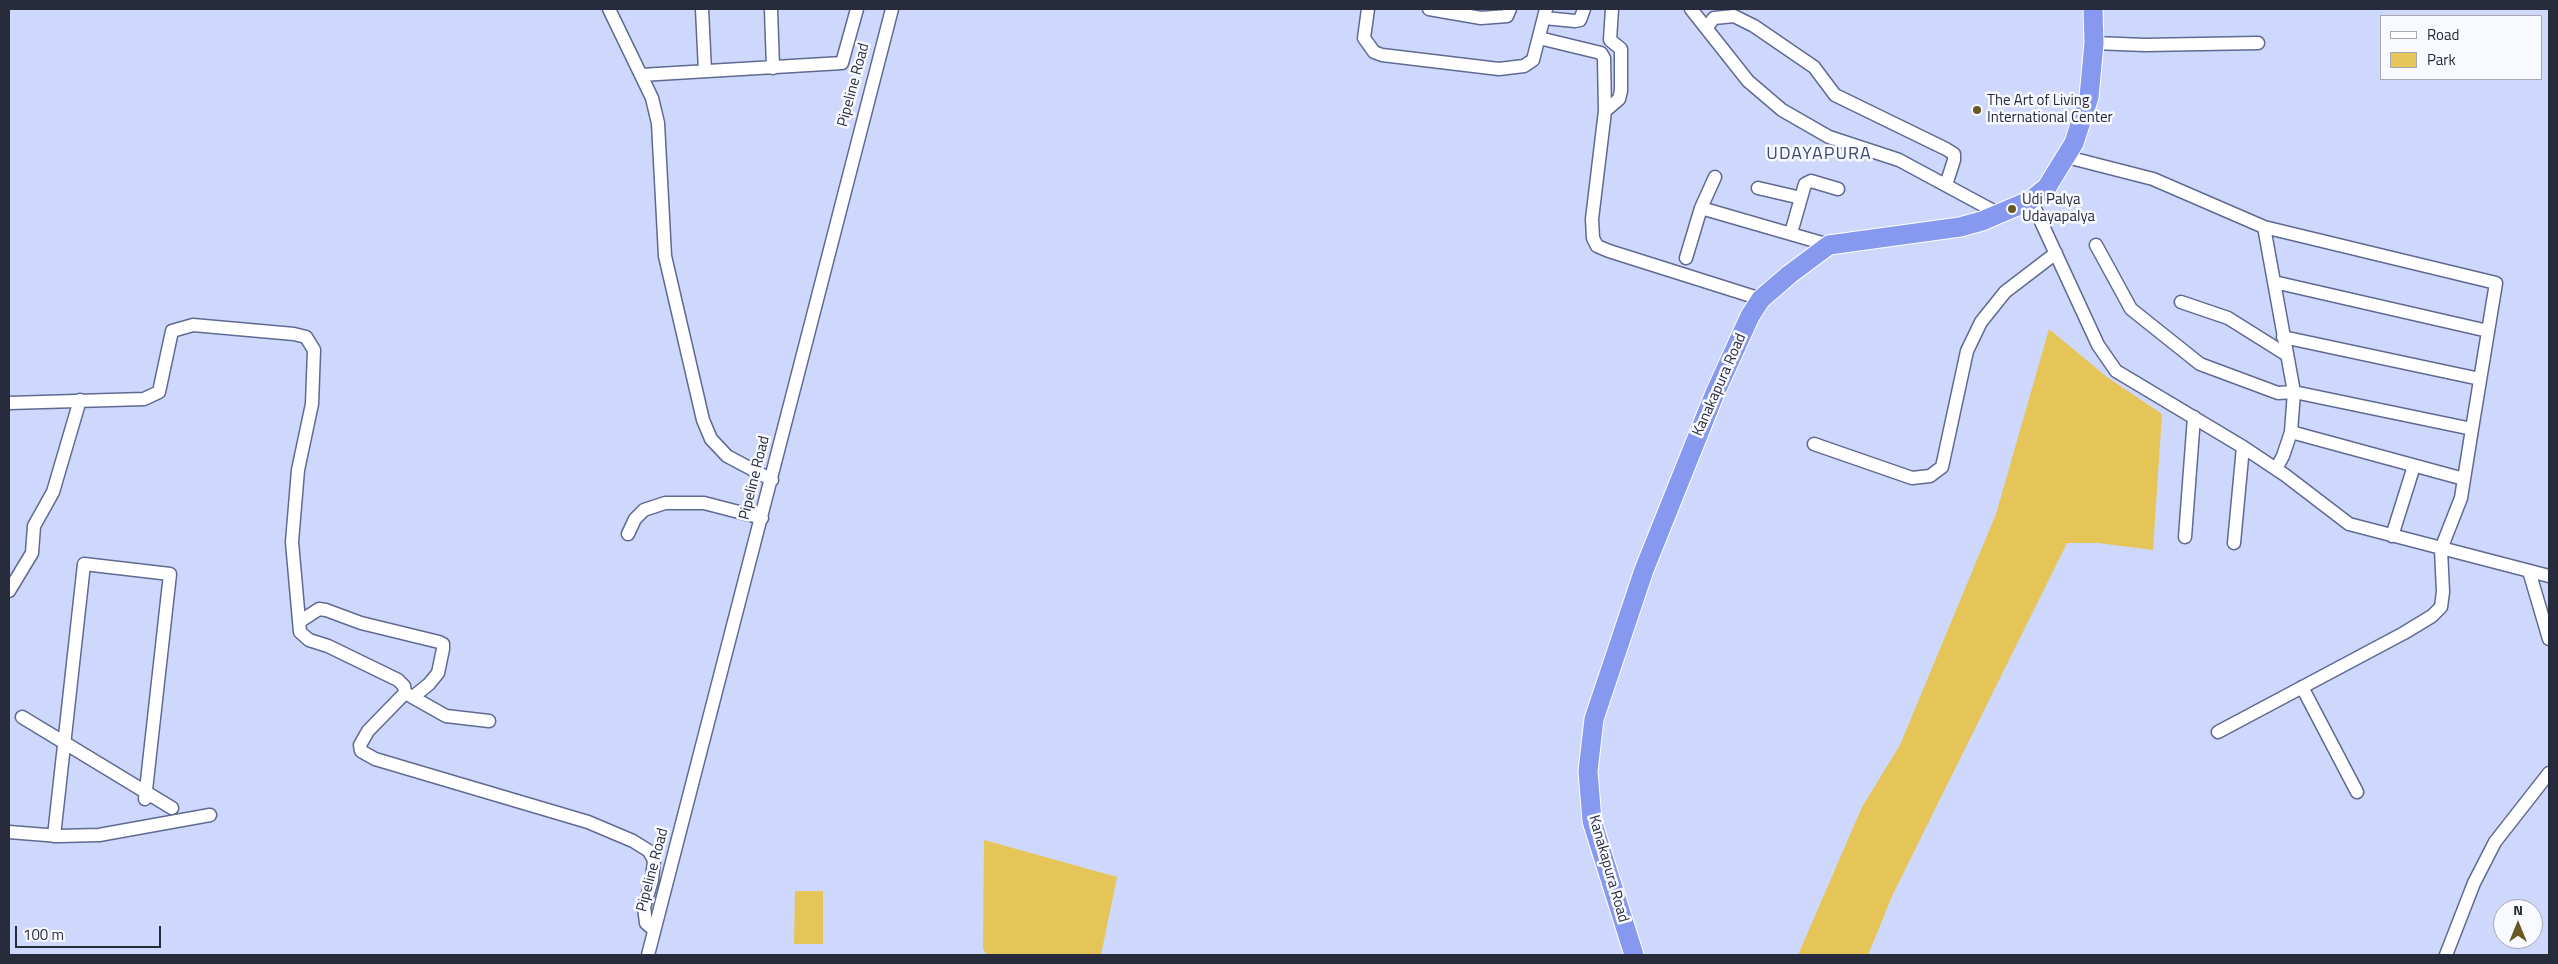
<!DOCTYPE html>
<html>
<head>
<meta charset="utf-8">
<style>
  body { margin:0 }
  #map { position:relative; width:2558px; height:964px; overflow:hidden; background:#ced8fc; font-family:"Titillium Web",sans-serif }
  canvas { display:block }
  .frame { position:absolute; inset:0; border:10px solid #272b3c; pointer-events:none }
  .legend { position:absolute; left:2380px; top:15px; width:162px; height:65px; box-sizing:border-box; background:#f9faff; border:1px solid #a5a7b1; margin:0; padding:6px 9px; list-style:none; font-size:15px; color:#272b3c }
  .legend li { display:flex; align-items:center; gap:10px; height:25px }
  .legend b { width:25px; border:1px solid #a5a7b1 }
  .north { position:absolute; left:2493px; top:899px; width:50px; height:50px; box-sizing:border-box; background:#f9faff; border:1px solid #a5a7b1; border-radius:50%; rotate:0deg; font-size:14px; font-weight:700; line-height:20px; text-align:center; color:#272b3c }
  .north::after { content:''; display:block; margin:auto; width:18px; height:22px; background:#675825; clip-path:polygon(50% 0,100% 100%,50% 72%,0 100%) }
  .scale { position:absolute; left:15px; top:926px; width:146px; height:22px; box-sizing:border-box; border:2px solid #272b3c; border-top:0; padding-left:6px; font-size:15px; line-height:18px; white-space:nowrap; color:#272b3c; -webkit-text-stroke:4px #f9faff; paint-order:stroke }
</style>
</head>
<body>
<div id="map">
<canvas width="2558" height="964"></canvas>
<div class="frame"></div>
<ul class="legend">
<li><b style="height:6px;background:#fff"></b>Road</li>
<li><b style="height:14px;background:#e5c558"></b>Park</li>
</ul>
<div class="north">N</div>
<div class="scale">100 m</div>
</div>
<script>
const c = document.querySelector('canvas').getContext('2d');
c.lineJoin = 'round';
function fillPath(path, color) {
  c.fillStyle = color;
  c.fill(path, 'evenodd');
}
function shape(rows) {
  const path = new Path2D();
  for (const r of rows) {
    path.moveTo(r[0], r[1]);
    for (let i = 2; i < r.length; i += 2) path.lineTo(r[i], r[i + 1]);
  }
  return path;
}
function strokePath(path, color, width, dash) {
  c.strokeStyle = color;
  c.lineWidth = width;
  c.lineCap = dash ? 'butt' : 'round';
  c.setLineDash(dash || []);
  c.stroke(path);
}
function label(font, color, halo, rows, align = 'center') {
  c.font = font + ' "Titillium Web",sans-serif';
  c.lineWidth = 5;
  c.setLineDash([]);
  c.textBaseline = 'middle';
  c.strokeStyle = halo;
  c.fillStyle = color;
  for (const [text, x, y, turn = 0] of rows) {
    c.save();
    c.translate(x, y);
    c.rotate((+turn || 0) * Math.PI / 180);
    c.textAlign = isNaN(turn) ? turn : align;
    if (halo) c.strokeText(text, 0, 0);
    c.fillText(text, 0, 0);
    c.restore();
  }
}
fillPath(shape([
  [2049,329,2107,377,2162,414,2153,550,2098,543,2067,543,1893,894,1868,955,1798,955,1862,807,1900,745,1996,514],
  [984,840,1117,877,1101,955,987,955,983,949],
  [795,891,823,891,823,944,794,944]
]), '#e5c558');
const minor = shape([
  [609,9,652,98,658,123,665,256,703,420,711,439,727,456,772,480],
  [702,9,705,71],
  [771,9,773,68],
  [1368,9,1364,38,1374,52,1382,55,1499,69,1524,66,1533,60,1546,9],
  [1429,9,1481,18,1507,16,1510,9],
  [1612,9,1610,40,1621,49,1621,91,1619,99,1605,111,1592,219,1593,238,1597,246,1609,251,1761,299],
  [1691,9,1748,81,1782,110,1829,137,1899,160,2001,215],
  [1544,18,1575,21,1580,20,1584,9],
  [1706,28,1714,18,1734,16,1754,26,1814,67,1835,95,1946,149,1954,154,1954,160,1946,185],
  [1539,38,1601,53,1604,58,1605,111],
  [2094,43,2145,45,2258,43],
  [641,75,842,63,857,9],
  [2067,157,2153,179,2264,227],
  [1758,188,1801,198],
  [2031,200,2098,345,2116,371,2243,447,2285,475,2349,524,2549,576],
  [1701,208,1829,245],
  [1791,233,1805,184,1811,181,1838,189],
  [2096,245,2131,309,2200,364,2278,393,2294,392,2291,432,2283,456,2276,469],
  [1686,258,1701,208,1715,177],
  [2274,282,2488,331],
  [2181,302,2228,318,2287,355],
  [2283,337,2480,379],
  [9,403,144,399,159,392,172,331,193,325,294,334,306,337,314,350,312,404,298,470,292,542,300,632,309,640,328,646,398,680,404,686,405,693,368,731,360,745,361,751,375,759,588,822,633,841,649,851,654,860,652,880,644,907,646,923,654,930],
  [2291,432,2464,479],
  [1814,444,1912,478,1930,476,1942,467,1967,351,1981,322,2005,292,2056,253],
  [628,534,635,519,644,510,665,503,704,503,762,518],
  [2392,536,2414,466],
  [2185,537,2194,417],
  [2234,543,2243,447],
  [2529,571,2549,639],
  [9,591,32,553,34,526,53,492,80,400],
  [299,622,319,609,326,610,361,623,439,642,443,644,443,649,438,673,429,684,413,697],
  [2302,687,2357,792],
  [407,694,446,716,489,721],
  [22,717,172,808],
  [2218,732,2404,633,2432,616,2441,607,2443,592,2441,549,2461,498,2472,429,2294,392,2264,227,2496,283,2472,429],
  [9,832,59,836,99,835,210,815],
  [54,836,84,564,170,574,145,799],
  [648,955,892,9],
  [2446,955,2474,883,2495,842,2549,773]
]);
const highway = shape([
  [1634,955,1592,821,1588,771,1594,719,1644,570,1715,393,1750,316,1761,299,1790,274,1829,245,1960,227,1982,221,2031,200,2047,187,2074,143,2089,97,2094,43,2093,9]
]);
strokePath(minor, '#606991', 15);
strokePath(highway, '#fff', 21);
strokePath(minor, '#fff', 12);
strokePath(highway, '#8699ef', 19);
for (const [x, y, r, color] of [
  [1977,110,5,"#675825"],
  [2012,209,5,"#675825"]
]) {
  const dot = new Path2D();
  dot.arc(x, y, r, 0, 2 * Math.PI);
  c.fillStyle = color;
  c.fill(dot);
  strokePath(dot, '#f9faff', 2);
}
label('15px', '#272b3c', '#f9faff', [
  ["Pipeline Road",854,85,-75],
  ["Kanakapura Road",1720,385,-66],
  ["Pipeline Road",755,478,-76],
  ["Kanakapura Road",1608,869,74],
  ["Pipeline Road",653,870,-75]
]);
label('15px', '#272b3c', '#f9faff', [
  ["The Art of Living",1987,101],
  ["International Center",1987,118],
  ["Udi Palya",2022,200],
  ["Udayapalya",2022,217]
], 'left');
c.letterSpacing = '1px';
label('18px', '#40496e', '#f9faff', [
  ["UDAYAPURA",1819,155]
]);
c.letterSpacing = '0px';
</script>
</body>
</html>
